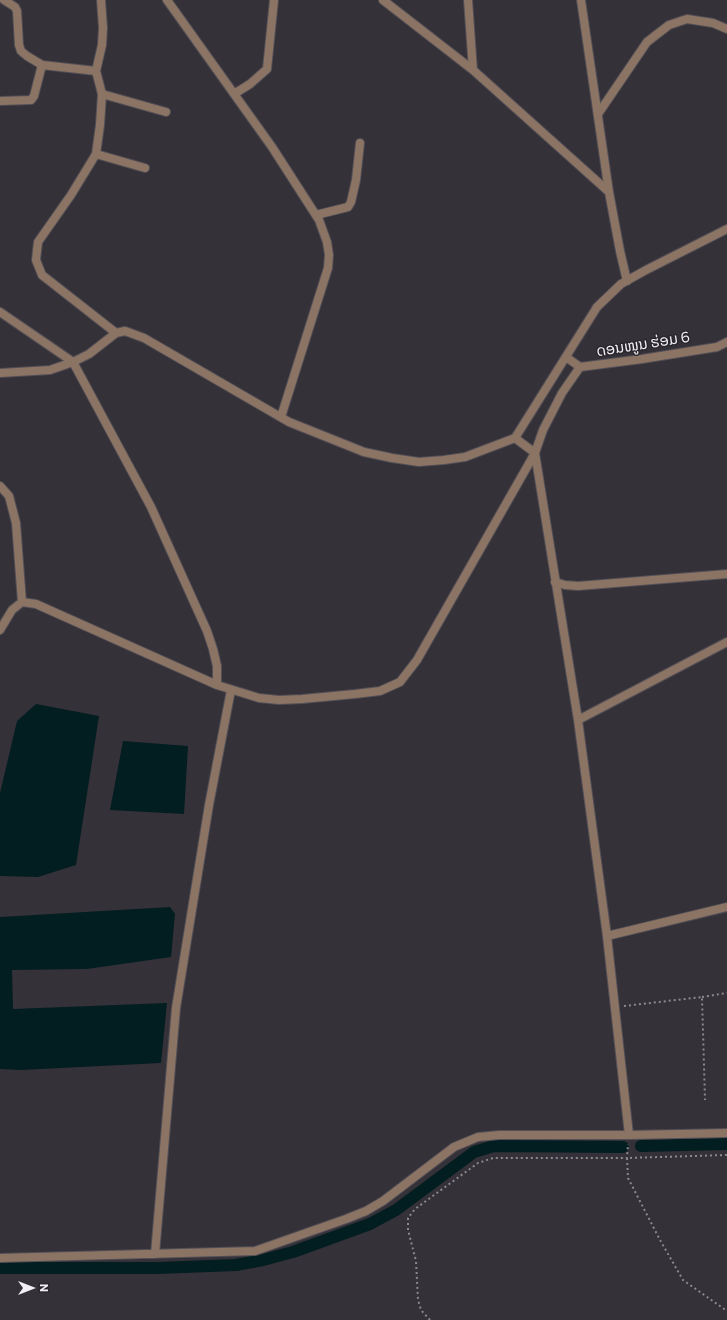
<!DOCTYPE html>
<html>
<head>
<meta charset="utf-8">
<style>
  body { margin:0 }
  #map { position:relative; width:727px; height:1320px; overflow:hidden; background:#353138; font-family:Commissioner,sans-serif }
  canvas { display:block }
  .north { position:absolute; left:12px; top:1268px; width:40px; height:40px; -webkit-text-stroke:3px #2b272e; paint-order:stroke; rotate:90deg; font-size:11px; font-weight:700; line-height:16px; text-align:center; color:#f1eff3 }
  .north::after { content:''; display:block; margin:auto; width:14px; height:18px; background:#f1eff3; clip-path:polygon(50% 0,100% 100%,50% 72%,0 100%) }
</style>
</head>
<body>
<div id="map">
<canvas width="727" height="1320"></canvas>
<div class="north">N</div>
</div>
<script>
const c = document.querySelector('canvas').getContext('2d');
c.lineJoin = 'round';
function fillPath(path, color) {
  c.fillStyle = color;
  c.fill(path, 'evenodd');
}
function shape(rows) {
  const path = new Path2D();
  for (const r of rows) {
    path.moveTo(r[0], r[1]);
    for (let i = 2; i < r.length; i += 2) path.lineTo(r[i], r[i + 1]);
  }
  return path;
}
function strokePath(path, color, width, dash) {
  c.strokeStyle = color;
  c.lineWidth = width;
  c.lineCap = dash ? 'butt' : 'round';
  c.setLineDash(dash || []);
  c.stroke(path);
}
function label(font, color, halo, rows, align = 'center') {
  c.font = font + ' Commissioner,"Noto Sans Lao",sans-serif';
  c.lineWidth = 3;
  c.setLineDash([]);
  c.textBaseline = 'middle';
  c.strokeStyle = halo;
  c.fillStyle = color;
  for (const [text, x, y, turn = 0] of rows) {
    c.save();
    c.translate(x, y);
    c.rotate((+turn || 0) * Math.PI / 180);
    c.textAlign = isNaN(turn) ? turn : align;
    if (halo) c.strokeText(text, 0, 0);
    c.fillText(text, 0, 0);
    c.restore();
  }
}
fillPath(shape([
  [36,704,99,716,76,865,38,877,0,876,0,793,17,721],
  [123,741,188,746,184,814,110,810],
  [170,907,175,914,171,957,87,969,12,970,13,1009,167,1003,161,1063,21,1070,0,1069,0,917]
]), '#021e21');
strokePath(shape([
  [641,1146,727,1144],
  [0,1268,158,1268,236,1265,263,1260,293,1252,370,1224,396,1210,474,1152,494,1146,623,1147]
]), '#021e21', 12);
const minor = shape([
  [4,0,15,7,17,11,19,45,21,51,27,56,42,65,96,71],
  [101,0,103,28,102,45,96,71,102,94,100,125,96,154,71,195,38,242,36,260,42,275,116,333],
  [167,0,272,147,319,220,327,242,329,255,328,268,281,417],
  [383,0,473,70,609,192],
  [468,0,473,70],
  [581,0,609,192,620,251,627,281],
  [102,94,166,112],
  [234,94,250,84,267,69,274,0],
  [0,101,31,100,34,96,42,65],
  [598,114,647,42,669,25,687,19,713,23,727,29],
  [96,154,145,168],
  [316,215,348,207,351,202,356,180,360,143],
  [0,312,73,362,151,507,207,631,213,649,217,666,217,685],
  [566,357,580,367,642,359,717,347,727,342],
  [0,373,50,370,73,362,89,354,116,333,125,331,144,338,289,422,364,452,392,458,419,462,444,460,465,457,515,438,597,307,621,284,646,270,727,229],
  [515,438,535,453,578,720,607,936,629,1135],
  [0,486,9,496,16,523,22,602],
  [555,582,565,585,578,586,727,574],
  [0,630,12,610,22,602,36,604,217,685,259,698,279,700,302,699,355,694,380,691,400,682,417,660,535,453,543,430,562,393,580,367],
  [578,720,727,642],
  [607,936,727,907],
  [155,1254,176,1008,209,805,231,690],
  [0,1258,255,1251,346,1219,366,1211,383,1201,454,1147,478,1137,499,1135,629,1135,727,1133]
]);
strokePath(minor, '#534f56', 10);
strokePath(shape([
  [702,997,727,993],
  [624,1006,702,997,705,1100],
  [727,1155,627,1158,628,1178,660,1240,683,1280,727,1311],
  [430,1320,421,1310,418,1300,416,1261,408,1230,408,1218,415,1209,478,1163,493,1158,627,1158,628,1144]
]), '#8c898e', 2, [2, 3]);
strokePath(minor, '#8c7464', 8);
label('15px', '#f1eff3', '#2b272e', [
  ["ດອນໜູນ ຮ່ອມ 6",643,344,-9]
]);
</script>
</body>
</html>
